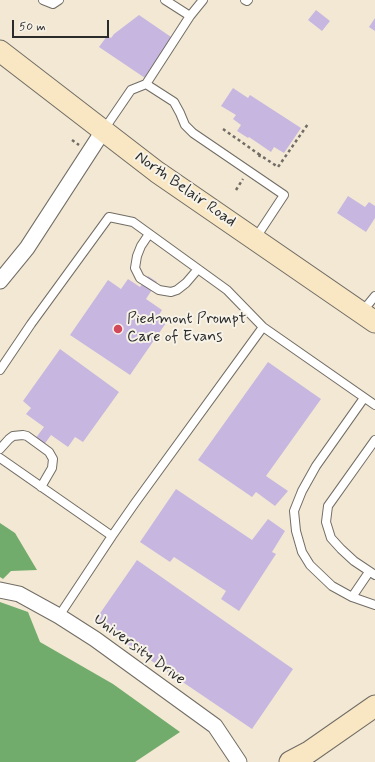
<!DOCTYPE html>
<html>
<head>
<meta charset="utf-8">
<style>
  body { margin:0 }
  #map { position:relative; width:375px; height:762px; overflow:hidden; background:#f3e8d3; font-family:Mynerve,sans-serif }
  canvas { display:block }
  .scale { position:absolute; left:12px; top:20px; width:97px; height:18px; box-sizing:border-box; border:2px solid #2b2b2b; border-top:0; padding-left:5px; font-size:12px; line-height:14px; white-space:nowrap; color:#2b2b2b; -webkit-text-stroke:3px #f7f3e8; paint-order:stroke }
</style>
</head>
<body>
<div id="map">
<canvas width="375" height="762"></canvas>
<div class="scale">50 m</div>
</div>
<script>
const c = document.querySelector('canvas').getContext('2d');
c.lineJoin = 'round';
function fillPath(path, color) {
  c.fillStyle = color;
  c.fill(path, 'evenodd');
}
function shape(rows) {
  const path = new Path2D();
  for (const r of rows) {
    path.moveTo(r[0], r[1]);
    for (let i = 2; i < r.length; i += 2) path.lineTo(r[i], r[i + 1]);
  }
  return path;
}
function strokePath(path, color, width, dash) {
  c.strokeStyle = color;
  c.lineWidth = width;
  c.lineCap = dash ? 'butt' : 'round';
  c.setLineDash(dash || []);
  c.stroke(path);
}
function label(font, color, halo, rows, align = 'center') {
  c.font = font + ' Mynerve,sans-serif';
  c.lineWidth = 4;
  c.setLineDash([]);
  c.textBaseline = 'middle';
  c.strokeStyle = halo;
  c.fillStyle = color;
  for (const [text, x, y, turn = 0] of rows) {
    c.save();
    c.translate(x, y);
    c.rotate((+turn || 0) * Math.PI / 180);
    c.textAlign = isNaN(turn) ? turn : align;
    if (halo) c.strokeText(text, 0, 0);
    c.fillText(text, 0, 0);
    c.restore();
  }
}
fillPath(shape([
  [0,523,15,533,37,570,11,571,3,579,0,577],
  [0,602,28,612,40,642,113,684,180,732,135,762,0,762]
]), '#72ac6c');
fillPath(shape([
  [316,10,330,21,322,31,308,20],
  [139,15,174,39,148,80,99,47,107,36,111,38,114,34],
  [375,18,375,31,369,27],
  [233,88,248,98,250,95,301,128,284,153,274,147,271,152,249,137,248,138,237,131,241,125,233,119,236,115,221,106],
  [348,196,365,207,369,202,375,206,375,218,366,232,337,213],
  [148,276,157,282,146,299,162,310,157,318,166,323,130,375,70,335,108,280,121,289,128,279,140,287],
  [60,349,119,392,83,442,75,437,68,447,51,435,41,449,32,443,44,427,26,414,31,408,23,401],
  [268,362,321,399,266,476,288,491,275,506,256,492,252,497,198,460],
  [176,489,252,540,268,519,285,531,272,552,276,554,239,611,221,599,226,591,174,557,170,562,140,542],
  [137,560,293,669,252,729,94,622]
]), '#c7b7e0');
const lane = shape([
  [43,0,53,4,59,0],
  [165,0,190,16],
  [245,0,247,1,248,0],
  [146,84,174,102,180,113,185,125,193,133,284,195,255,239],
  [103,131,131,90,146,84,190,16,203,0],
  [149,234,141,246,137,256,135,268,140,278,159,290,171,292,177,290,186,283,198,269],
  [362,312,375,296],
  [0,370,31,324,109,217,133,222,227,290,263,327,375,405],
  [364,398,316,466,302,491,294,511,296,531,302,552,310,565,332,586,352,597,375,605],
  [375,440,328,506,326,522,331,538,341,549,354,561,375,575],
  [0,449,9,439,13,436,23,435,27,436,49,452,53,459,52,468,41,487],
  [0,458,112,536],
  [352,597,369,572],
  [59,616,112,536,135,503,263,327]
]);
const street = shape([
  [0,281,27,248,103,131],
  [0,590,19,594,59,616,95,639,215,726,239,762]
]);
const secondary = shape([
  [0,51,157,172,375,322],
  [290,762,309,752,375,706]
]);
strokePath(lane, '#716d66', 10);
strokePath(street, '#716d66', 17);
strokePath(secondary, '#716d66', 23);
strokePath(shape([
  [223,129,260,155],
  [72,140,79,145],
  [259,157,260,155,278,167,308,124],
  [236,190,243,179]
]), '#716d66', 2.5, [3, 3]);
strokePath(lane, '#fff', 8);
strokePath(street, '#fff', 15);
strokePath(secondary, '#f9e7c3', 21);
for (const [x, y, r, color] of [
  [118,329,5,"#d1495b"]
]) {
  const dot = new Path2D();
  dot.arc(x, y, r, 0, 2 * Math.PI);
  c.fillStyle = color;
  c.fill(dot);
  strokePath(dot, '#f7f3e8', 1.5);
}
label('16px', '#2b2b2b', '#f7f3e8', [
  ["North Belair Road",185,190,35],
  ["University Drive",139,650,36]
]);
label('16px', '#2b2b2b', '#f7f3e8', [
  ["Piedmont Prompt",127,320],
  ["Care of Evans",127,338]
], 'left');
</script>
</body>
</html>
